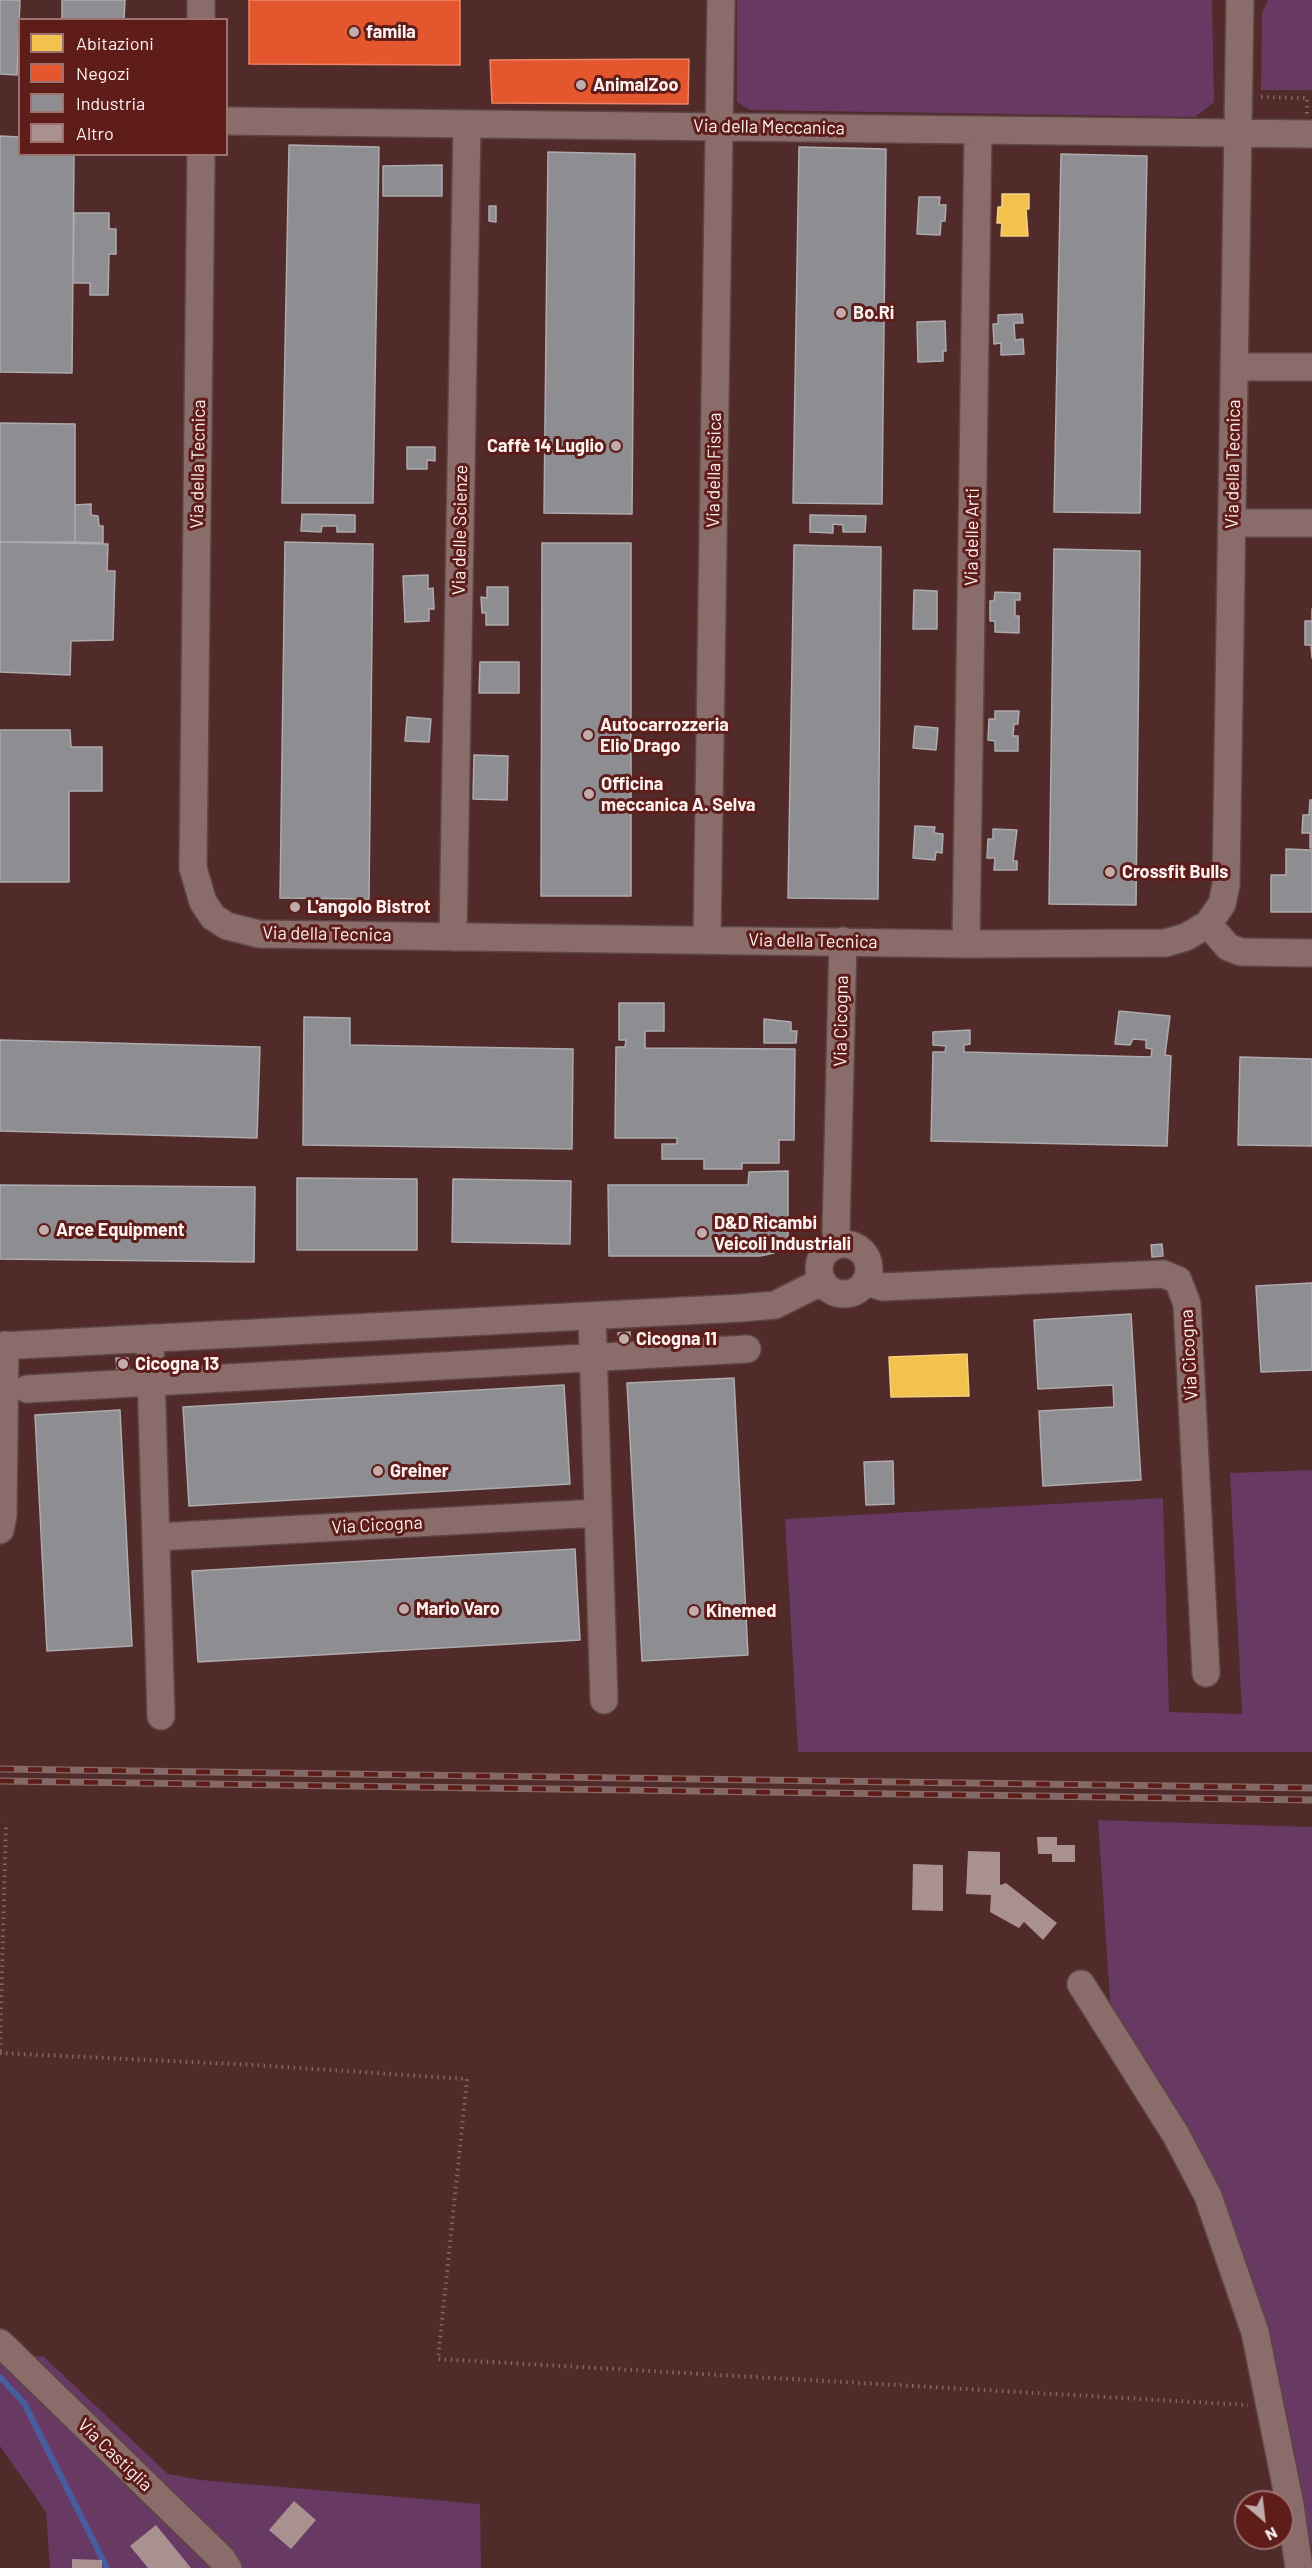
<!DOCTYPE html>
<html>
<head>
<meta charset="utf-8">
<style>
  body { margin:0 }
  #map { position:relative; width:1312px; height:2568px; overflow:hidden; background:#502b29; font-family:Barlow,sans-serif }
  canvas { display:block }
  .legend { position:absolute; left:18px; top:18px; width:210px; height:138px; box-sizing:border-box; background:#5f1d1a; border:2px solid #9d7270; margin:0; padding:8px 10px; list-style:none; font-size:18px; color:#fbf2f1 }
  .legend li { display:flex; align-items:center; gap:12px; height:30px }
  .legend b { width:30px; border:2px solid #9d7270 }
  .north { position:absolute; left:1234px; top:2490px; width:60px; height:60px; box-sizing:border-box; background:#5f1d1a; border:2px solid #9d7270; border-radius:50%; rotate:152deg; font-size:16px; font-weight:700; line-height:24px; text-align:center; color:#fbf2f1 }
  .north::after { content:''; display:block; margin:auto; width:21px; height:27px; background:#bfacab; clip-path:polygon(50% 0,100% 100%,50% 72%,0 100%) }
</style>
</head>
<body>
<div id="map">
<canvas width="1312" height="2568"></canvas>
<ul class="legend">
<li><b style="height:16px;background:#f2c14e"></b>Abitazioni</li>
<li><b style="height:16px;background:#e4572e"></b>Negozi</li>
<li><b style="height:16px;background:#8d8d92"></b>Industria</li>
<li><b style="height:16px;background:#a9918f"></b>Altro</li>
</ul>
<div class="north">N</div>
</div>
<script>
const c = document.querySelector('canvas').getContext('2d');
c.lineJoin = 'round';
function fillPath(path, color) {
  c.fillStyle = color;
  c.fill(path, 'evenodd');
}
function shape(rows) {
  const path = new Path2D();
  for (const r of rows) {
    if (r.length === 3) {
      path.moveTo(r[0] + r[2], r[1]);
      path.arc(r[0], r[1], r[2], 0, 2 * Math.PI);
      continue;
    }
    path.moveTo(r[0], r[1]);
    for (let i = 2; i < r.length; i += 2) path.lineTo(r[i], r[i + 1]);
  }
  return path;
}
function strokePath(path, color, width, dash) {
  c.strokeStyle = color;
  c.lineWidth = width;
  c.lineCap = dash ? 'butt' : 'round';
  c.setLineDash(dash || []);
  c.stroke(path);
}
function label(font, color, halo, rows, align = 'center') {
  c.font = font + ' Barlow,sans-serif';
  c.lineWidth = 6;
  c.setLineDash([]);
  c.textBaseline = 'middle';
  c.strokeStyle = halo;
  c.fillStyle = color;
  for (const [text, x, y, turn = 0] of rows) {
    c.save();
    c.translate(x, y);
    c.rotate((+turn || 0) * Math.PI / 180);
    c.textAlign = isNaN(turn) ? turn : align;
    if (halo) c.strokeText(text, 0, 0);
    c.fillText(text, 0, 0);
    c.restore();
  }
}
fillPath(shape([
  [737,0,1212,0,1214,102,1195,117,750,110,737,102],
  [1268,0,1312,0,1312,90,1261,90,1262,13],
  [1312,1470,1312,1752,798,1752,785,1519,1163,1498,1169,1712,1242,1714,1230,1473],
  [1098,1820,1312,1827,1312,2548,1244,2277,1119,2042,1110,2000],
  [43,2356,168,2474,201,2480,480,2504,481,2568,50,2568,46,2512,0,2446,0,2360]
]), '#673963');
const homes = shape([
  [1002,194,1029,194,1029,209,1026,209,1028,236,1001,236,1002,223,997,223,998,207,1002,207,1002,194],
  [967,1354,969,1396,891,1397,889,1357,967,1354]
]);
fillPath(homes, '#f2c14e');
strokePath(homes, '#f5d07f', 1.5);
const shops = shape([
  [249,0,460,0,460,65,249,64,249,0],
  [689,59,688,104,492,103,490,60,689,59]
]);
fillPath(shops, '#e4572e');
strokePath(shops, '#eb8668', 1.5);
const industry = shape([
  [0,0,20,0,17,75,0,74,0,0],
  [62,0,125,0,124,20,62,20,62,0],
  [0,136,20,137,20,154,74,154,72,373,0,372,0,136],
  [289,145,379,147,373,503,282,503,289,145],
  [799,147,886,149,882,504,793,503,799,147],
  [548,152,635,154,632,514,544,513,548,152],
  [1061,154,1147,156,1140,513,1054,512,1061,154],
  [442,165,442,196,383,196,383,166,442,165],
  [919,197,940,197,939,205,946,205,945,221,941,221,940,235,917,234,919,197],
  [489,206,496,206,496,222,489,221,489,206],
  [74,213,109,213,109,229,116,229,116,254,109,254,108,295,90,295,90,283,73,283,74,213],
  [1022,314,1023,323,1014,323,1015,340,1023,339,1024,354,1001,355,1001,343,994,344,993,324,998,324,998,315,1022,314],
  [945,321,946,351,943,351,943,361,918,362,917,322,945,321],
  [0,423,75,424,75,542,0,542,0,423],
  [407,447,435,447,435,461,427,460,427,469,407,469,407,447],
  [91,504,91,515,98,516,99,526,103,526,103,543,75,542,75,505,91,504],
  [302,514,355,515,355,532,337,532,337,526,322,526,321,532,301,531,302,514],
  [810,515,866,516,865,532,843,532,843,525,833,524,833,533,810,532,810,515],
  [0,542,108,544,107,571,115,571,113,640,71,641,70,675,0,672,0,542],
  [285,542,373,544,369,899,280,898,285,542],
  [542,543,631,543,631,896,541,896,542,543],
  [794,545,881,547,878,899,788,898,794,545],
  [1054,549,1140,551,1136,905,1049,904,1054,549],
  [428,575,428,589,433,588,434,609,429,609,429,621,405,622,403,576,428,575],
  [487,587,508,587,508,625,486,625,486,613,482,613,481,597,487,598,487,587],
  [914,590,937,591,937,629,913,629,914,590],
  [995,592,1020,593,1020,600,1015,600,1015,616,1019,616,1019,633,995,632,995,621,990,621,990,601,994,601,995,592],
  [1312,609,1312,658,1311,645,1305,645,1305,621,1312,621,1312,609],
  [480,662,519,662,519,693,479,693,480,662],
  [995,711,1019,711,1018,724,1014,724,1013,736,1018,736,1018,751,995,751,995,741,988,740,989,719,995,719,995,711],
  [407,717,431,719,429,742,405,741,407,717],
  [915,726,938,728,936,750,913,748,915,726],
  [0,730,70,730,71,747,102,747,102,791,69,791,69,882,0,882,0,730],
  [474,755,508,756,507,800,473,799,474,755],
  [1310,800,1312,800,1312,848,1310,848,1310,833,1302,833,1303,815,1309,815,1310,800],
  [915,826,935,827,934,833,943,834,942,853,936,852,935,860,913,858,915,826],
  [993,829,1017,830,1013,861,1017,861,1017,870,994,870,995,858,987,858,988,839,993,839,993,829],
  [1286,849,1312,850,1312,912,1271,912,1271,875,1286,875,1286,849],
  [619,1003,664,1003,664,1031,645,1031,645,1048,795,1049,794,1140,779,1140,779,1163,742,1163,742,1169,704,1169,704,1159,662,1159,662,1144,677,1144,677,1138,615,1138,616,1047,625,1047,626,1040,619,1040,619,1003],
  [1119,1011,1170,1016,1165,1055,1171,1056,1167,1146,931,1141,933,1052,945,1052,946,1046,933,1045,933,1032,970,1030,970,1044,964,1045,964,1052,1151,1057,1152,1049,1146,1048,1146,1040,1133,1039,1130,1045,1115,1044,1119,1011],
  [304,1017,350,1018,350,1045,573,1049,572,1149,303,1145,304,1017],
  [764,1019,791,1022,791,1031,797,1031,796,1043,764,1043,764,1019],
  [0,1040,260,1047,257,1138,0,1131,0,1040],
  [1240,1057,1312,1059,1312,1146,1238,1145,1240,1057],
  [788,1171,788,1235,782,1247,774,1253,760,1256,609,1256,608,1185,748,1185,749,1172,788,1171],
  [297,1178,417,1179,417,1250,297,1250,297,1178],
  [453,1179,571,1181,570,1244,452,1242,453,1179],
  [0,1185,255,1187,254,1262,0,1259,0,1185],
  [1162,1244,1163,1256,1152,1257,1151,1245,1162,1244],
  [1312,1283,1312,1370,1261,1372,1256,1286,1312,1283],
  [1131,1314,1141,1480,1043,1486,1039,1411,1114,1407,1113,1385,1038,1389,1034,1320,1131,1314],
  [630,1332,630,1345,619,1345,618,1333,630,1332],
  [116,1358,128,1358,129,1370,117,1371,116,1358],
  [734,1378,748,1655,642,1661,627,1383,734,1378],
  [564,1385,570,1484,189,1506,183,1407,564,1385],
  [120,1410,132,1646,47,1651,35,1415,120,1410],
  [893,1461,894,1504,866,1505,864,1462,893,1461],
  [575,1549,580,1640,198,1662,192,1571,575,1549]
]);
fillPath(industry, '#8d8d92');
strokePath(industry, '#aeabae', 1.5);
strokePath(shape([
  [0,2377,24,2403,107,2568]
]), '#465da0', 6);
fillPath(shape([
  [1037,1837,1057,1837,1057,1845,1075,1845,1075,1862,1052,1862,1052,1854,1038,1854],
  [968,1851,1000,1852,1000,1885,1006,1883,1057,1923,1043,1940,1024,1922,1019,1928,990,1912,991,1895,966,1894],
  [913,1864,943,1865,943,1911,912,1910],
  [294,2501,316,2520,291,2549,269,2530],
  [156,2525,191,2568,148,2568,130,2546],
  [72,2559,102,2560,102,2568,72,2568]
]), '#a9918f');
const minor = shape([
  [201,20,201,0],
  [226,121,1312,134],
  [201,154,193,868,203,902,213,917,227,926,259,934,966,944,1165,943,1186,937,1208,924,1222,904,1226,885,1240,0],
  [1234,367,1312,367],
  [1232,523,1312,523],
  [1208,924,1228,947,1241,952,1312,953],
  [453,937,467,124],
  [707,939,721,0],
  [966,944,978,130],
  [844,1269,25],
  [839,1244,836,1231,843,941],
  [867,1282,883,1287,1163,1274,1178,1280,1187,1304,1206,1673],
  [592,1316,604,1700],
  [150,1338,161,1716],
  [0,1346,741,1308,775,1305,813,1286,824,1285],
  [27,1389,747,1349],
  [0,1530,3,1516,5,1345],
  [156,1537,598,1513],
  [1081,1984,1176,2135,1208,2196,1255,2332,1290,2505,1299,2568],
  [0,2343,222,2559,228,2568]
]);
strokePath(minor, '#5e4545', 30);
strokePath(shape([
  [1261,97,1307,98,1307,114],
  [0,2051,6,1823],
  [0,2053,254,2065,467,2079,438,2359,1248,2405]
]), '#836765', 4, [1.5, 4.5]);
strokePath(minor, '#8a6c6a', 27);
const rail = shape([
  [0,1769,1312,1788],
  [0,1781,1312,1800]
]);
strokePath(rail, '#846967', 7);
strokePath(rail, '#5f1d1a', 4.5, [14]);
for (const [x, y, r, color] of [
  [354,32,6,"#bfacab"],
  [581,85,6,"#bfacab"],
  [841,313,6,"#bfacab"],
  [616,446,6,"#bfacab"],
  [588,735,6,"#bfacab"],
  [589,794,6,"#bfacab"],
  [1110,872,6,"#bfacab"],
  [295,907,6,"#bfacab"],
  [44,1230,6,"#bfacab"],
  [702,1233,6,"#bfacab"],
  [624,1339,6,"#bfacab"],
  [123,1364,6,"#bfacab"],
  [378,1471,6,"#bfacab"],
  [404,1609,6,"#bfacab"],
  [694,1611,6,"#bfacab"]
]) {
  const dot = new Path2D();
  dot.arc(x, y, r, 0, 2 * Math.PI);
  c.fillStyle = color;
  c.fill(dot);
  strokePath(dot, '#5f1d1a', 2);
}
label('bold 18px', '#fbf2f1', '#5f1d1a', [
  ["famila",366,32],
  ["AnimalZoo",593,85],
  ["Bo.Ri",853,313],
  ["Caffè 14 Luglio",604,446,"right"],
  ["Autocarrozzeria",600,725],
  ["Elio Drago",600,746],
  ["Officina",601,784],
  ["meccanica A. Selva",601,805],
  ["Crossfit Bulls",1122,872],
  ["L'angolo Bistrot",307,907],
  ["D&D Ricambi",714,1223],
  ["Veicoli Industriali",714,1244],
  ["Arce Equipment",56,1230],
  ["Cicogna 11",636,1339],
  ["Cicogna 13",135,1364],
  ["Greiner",390,1471],
  ["Mario Varo",416,1609],
  ["Kinemed",706,1611]
], 'left');
label('18px', '#fbf2f1', '#5f1d1a', [
  ["Via della Meccanica",769,127,1],
  ["Via della Tecnica",198,464,-89],
  ["Via della Tecnica",1233,464,-89],
  ["Via della Fisica",714,470,-89],
  ["Via delle Scienze",460,530,-89],
  ["Via delle Arti",972,537,-89],
  ["Via della Tecnica",327,934,1],
  ["Via della Tecnica",813,941,1],
  ["Via Cicogna",841,1021,-89],
  ["Via Cicogna",1189,1355,-93],
  ["Via Cicogna",377,1525,-3],
  ["Via Castiglia",115,2455,44]
]);
</script>
</body>
</html>
